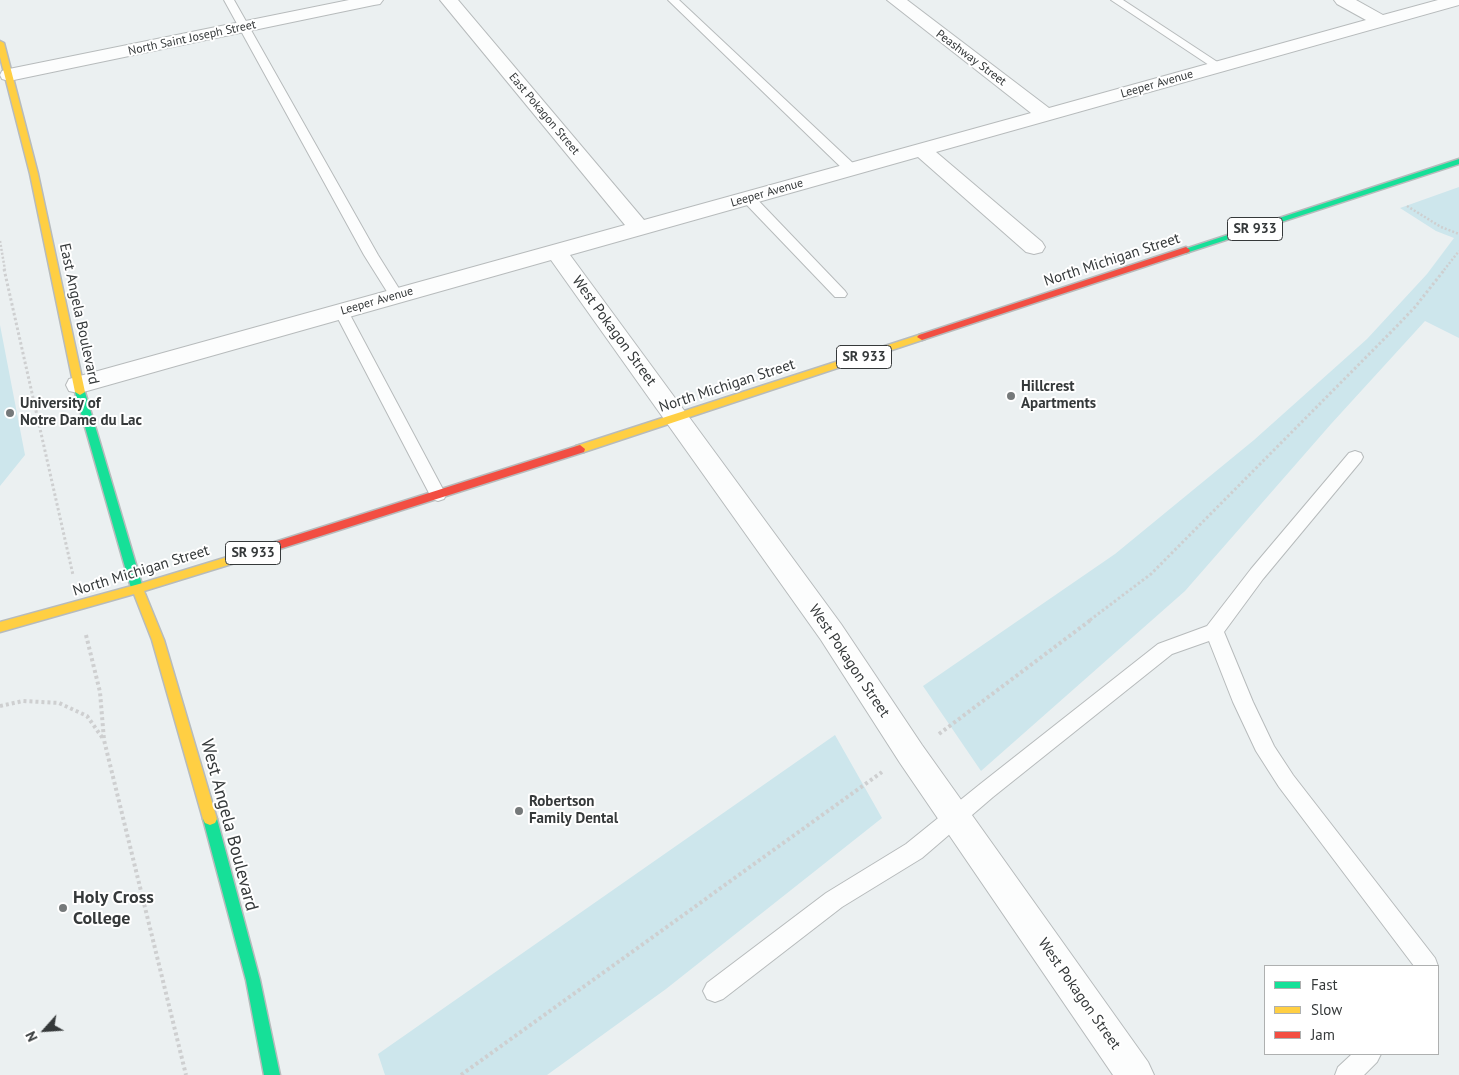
<!DOCTYPE html>
<html>
<head>
<meta charset="utf-8">
<style>
  body { margin:0 }
  #map { position:relative; width:1459px; height:1075px; overflow:hidden; background:#ebf0f1; font-family:"PT Sans",sans-serif }
  canvas { display:block }
  .legend { position:absolute; left:1264px; top:965px; width:175px; height:90px; box-sizing:border-box; background:#fff; border:1px solid #aeb0b0; margin:0; padding:6px 9px; list-style:none; font-size:15px; color:#35393a }
  .legend li { display:flex; align-items:center; gap:10px; height:25px }
  .legend b { width:25px; border:1px solid #aeb0b0 }
  .north { position:absolute; left:20px; top:1005px; width:50px; height:50px; -webkit-text-stroke:4px #fff; paint-order:stroke; rotate:244deg; font-size:14px; font-weight:700; line-height:20px; text-align:center; color:#35393a }
  .north::after { content:''; display:block; margin:auto; width:18px; height:22px; background:#35393a; clip-path:polygon(50% 0,100% 100%,50% 72%,0 100%) }
</style>
</head>
<body>
<div id="map">
<canvas width="1459" height="1075"></canvas>
<ul class="legend">
<li><b style="height:6px;background:#16e098"></b>Fast</li>
<li><b style="height:6px;background:#ffcf43"></b>Slow</li>
<li><b style="height:6px;background:#f24e42"></b>Jam</li>
</ul>
<div class="north">N</div>
</div>
<script>
const c = document.querySelector('canvas').getContext('2d');
c.lineJoin = 'round';
function fillPath(path, color) {
  c.fillStyle = color;
  c.fill(path, 'evenodd');
}
function shape(rows) {
  const path = new Path2D();
  for (const r of rows) {
    path.moveTo(r[0], r[1]);
    for (let i = 2; i < r.length; i += 2) path.lineTo(r[i], r[i + 1]);
  }
  return path;
}
function strokePath(path, color, width, dash) {
  c.strokeStyle = color;
  c.lineWidth = width;
  c.lineCap = dash ? 'butt' : 'round';
  c.setLineDash(dash || []);
  c.stroke(path);
}
function label(font, color, halo, rows, align = 'center') {
  c.font = font + ' "PT Sans",sans-serif';
  c.lineWidth = 4;
  c.setLineDash([]);
  c.textBaseline = 'middle';
  c.strokeStyle = halo;
  c.fillStyle = color;
  for (const [text, x, y, turn = 0] of rows) {
    c.save();
    c.translate(x, y);
    c.rotate((+turn || 0) * Math.PI / 180);
    c.textAlign = isNaN(turn) ? turn : align;
    if (halo) c.strokeText(text, 0, 0);
    c.fillText(text, 0, 0);
    c.restore();
  }
}
fillPath(shape([
  [1459,187,1459,338,1425,321,1331,424,1185,591,981,771,923,686,1115,554,1254,440,1367,339,1427,274,1454,238,1436,231,1400,208],
  [0,325,25,455,0,486],
  [835,735,882,818,666,989,547,1075,385,1075,378,1054]
]), '#cde6ec');
const lane = shape([
  [224,0,234,0,378,255,403,295,401,298,391,298,364,255,224,0],
  [668,0,679,0,856,166,857,169,856,172,846,172,668,0],
  [1111,0,1123,0,1225,67,1223,69,1215,69,1111,0],
  [748,194,753,195,845,291,847,294,845,297,835,297,743,201,741,198,748,194],
  [341,307,346,308,348,311,446,495,444,499,438,501,432,499,430,495,334,311,336,308,341,307],
  [1355,451,1361,453,1363,457,1361,461,1263,579,1224,632,1253,702,1274,746,1293,775,1435,958,1438,966,1438,967,1414,966,1279,787,1256,751,1233,702,1209,641,1172,654,993,797,922,858,842,907,723,999,715,1002,707,999,703,991,707,983,826,893,906,844,979,785,1158,644,1207,626,1251,569,1349,453,1355,451],
  [1352,1054,1381,1054,1377,1062,1364,1075,1335,1075,1338,1067,1352,1054]
]);
const street = shape([
  [349,0,383,0,380,4,374,5,9,81,2,79,0,75,2,71,9,69,349,0],
  [440,0,458,0,644,220,1031,113,887,0,907,0,1049,108,1366,20,1337,4,1334,0,1356,0,1383,15,1438,0,1459,0,1459,5,936,152,1042,242,1045,247,1042,252,1034,254,1026,252,918,157,570,255,841,624,922,745,1148,1062,1154,1075,1113,1075,900,763,821,640,551,260,87,391,78,393,69,391,66,385,69,379,625,225,440,0]
]);
const fast = shape([
  [1459,159,1459,164,1189,252,1186,253,1182,250,1459,159],
  [80,389,85,392,143,588,141,591,137,592,133,591,131,588,75,392,80,389],
  [210,813,215,815,217,819,260,980,280,1075,264,1075,246,980,203,819,205,815,210,813]
]);
const slow = shape([
  [0,41,4,43,38,174,85,392,80,395,75,392,30,174,0,57,0,41],
  [922,334,927,337,925,339,584,452,576,452,575,449,576,446,922,334],
  [260,547,266,551,264,554,144,591,164,640,217,819,215,823,210,825,205,823,203,819,152,640,134,594,0,632,0,622,139,584,260,547]
]);
const jam = shape([
  [1186,247,1190,250,1189,252,925,339,922,340,917,337,919,335,1186,247],
  [580,445,585,449,584,452,264,554,260,555,254,551,256,548,580,445]
]);
strokePath(lane, '#b7bbbc', 2);
strokePath(street, '#b7bbbc', 2);
strokePath(fast, '#b7bbbc', 3);
strokePath(slow, '#b7bbbc', 3);
strokePath(jam, '#b7bbbc', 3);
strokePath(shape([
  [1407,206,1441,227,1459,234],
  [0,241,5,270],
  [1444,270,1459,251]
]), '#cecfd0', 2.5, [2, 2]);
strokePath(shape([
  [4,269,73,575],
  [1090,620,1151,574,1395,328,1415,307,1445,269]
]), '#cecfd0', 3, [2.5, 2.5]);
strokePath(shape([
  [86,635,100,692,104,740,186,1075],
  [0,706,23,701,59,703,87,716,104,740],
  [939,734,1092,619],
  [461,1075,882,772]
]), '#cecfd0', 4, [3, 3]);
fillPath(lane, '#fcfdfd');
fillPath(street, '#fcfdfd');
fillPath(fast, '#16e098');
fillPath(slow, '#ffcf43');
fillPath(jam, '#f24e42');
for (const [x, y, r, color] of [
  [1011,396,5,"#75797a"],
  [10,413,5,"#75797a"],
  [519,811,5,"#75797a"],
  [63,908,5,"#75797a"]
]) {
  const dot = new Path2D();
  dot.arc(x, y, r, 0, 2 * Math.PI);
  c.fillStyle = color;
  c.fill(dot);
  strokePath(dot, '#fff', 2);
}
label('12px', '#35393a', '#fff', [
  ["North Saint Joseph Street",192,38,-12],
  ["Peashway Street",971,58,37],
  ["Leeper Avenue",1157,84,-16],
  ["East Pokagon Street",544,114,50],
  ["Leeper Avenue",767,193,-16],
  ["Leeper Avenue",377,301,-16]
]);
for (const [x, y, w] of [
  [1255,229,55],
  [864,357,55],
  [253,553,55]
]) {
  const box = new Path2D();
  box.roundRect(x - w / 2, y - 11.5, w, 23, 4);
  c.fillStyle = '#fff';
  c.fill(box);
  strokePath(box, '#35393a', 1);
}
label('bold 14px', '#35393a', null, [
  ["SR 933",1255,229],
  ["SR 933",864,357],
  ["SR 933",253,553]
]);
label('15px', '#35393a', '#fff', [
  ["North Michigan Street",1112,260,-18],
  ["East Angela Boulevard",79,314,78],
  ["West Pokagon Street",614,331,54],
  ["North Michigan Street",727,386,-18],
  ["North Michigan Street",141,571,-17],
  ["West Pokagon Street",849,661,56],
  ["West Pokagon Street",1079,994,55]
]);
label('bold 15px', '#35393a', '#fff', [
  ["Hillcrest",1021,387],
  ["Apartments",1021,404],
  ["University of",20,404],
  ["Notre Dame du Lac",20,421],
  ["Robertson",529,802],
  ["Family Dental",529,819]
], 'left');
label('18px', '#35393a', '#fff', [
  ["West Angela Boulevard",229,825,75]
]);
label('bold 18px', '#35393a', '#fff', [
  ["Holy Cross",73,898],
  ["College",73,919]
], 'left');
</script>
</body>
</html>
